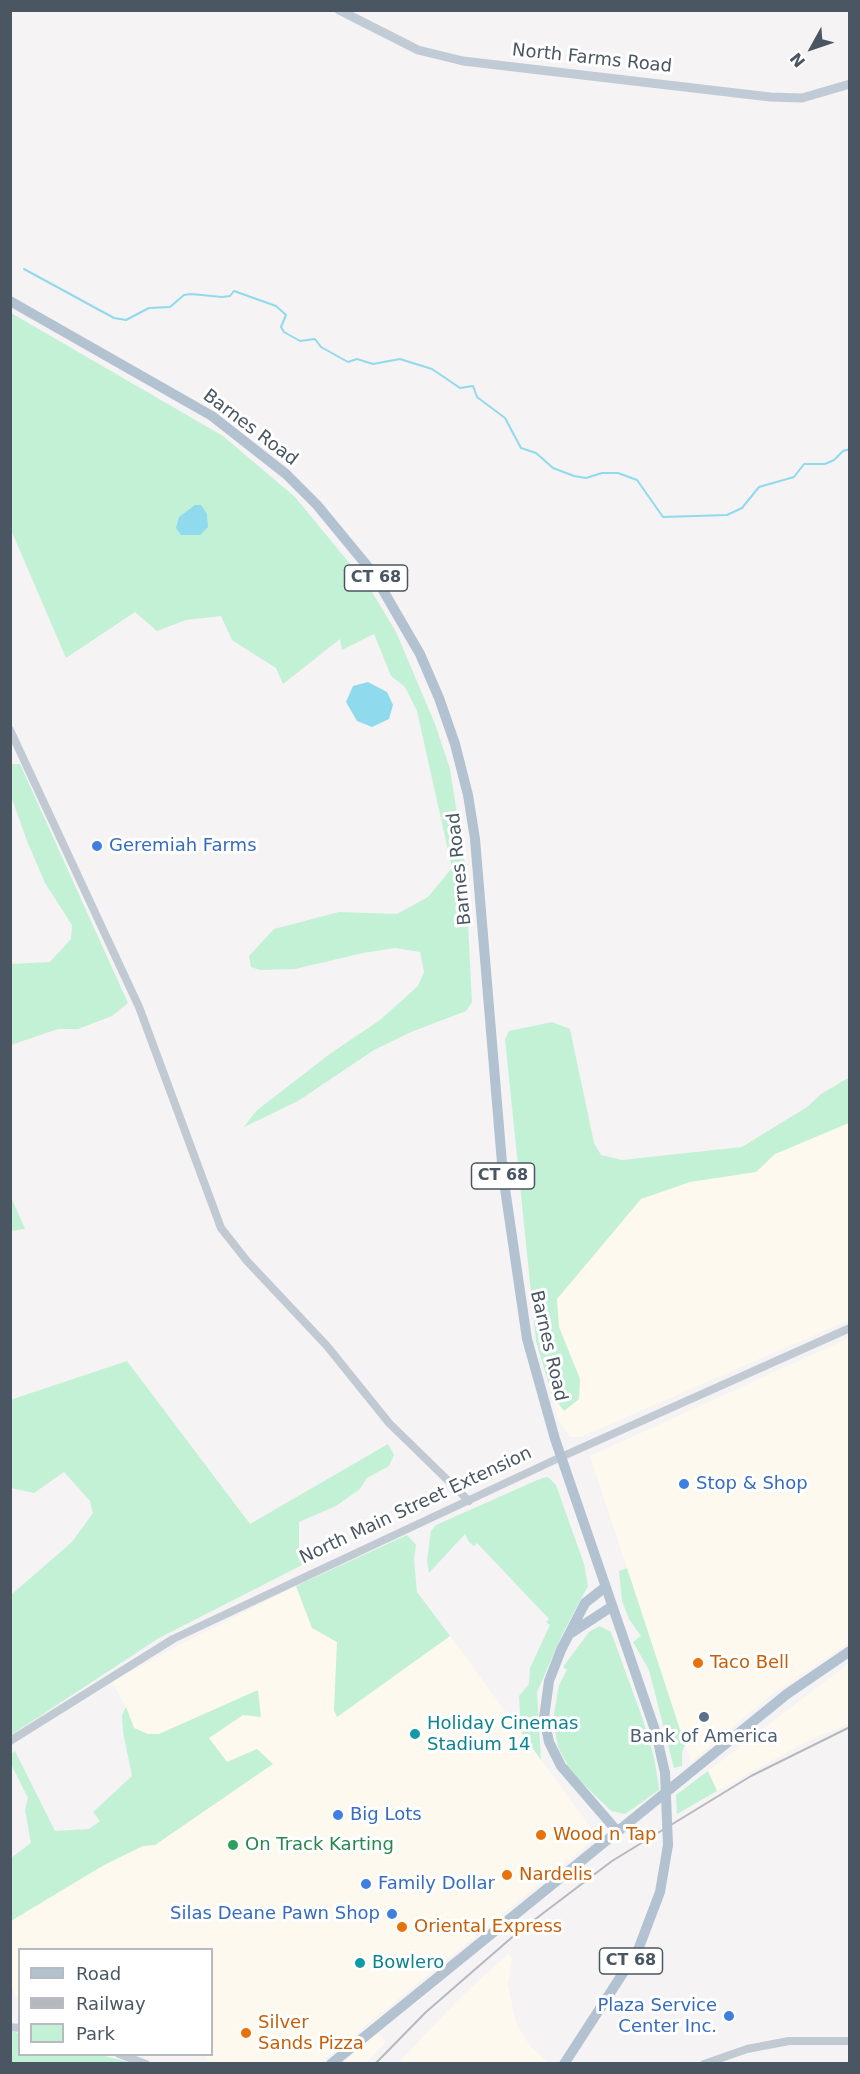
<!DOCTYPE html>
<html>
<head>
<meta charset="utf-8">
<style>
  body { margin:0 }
  #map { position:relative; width:860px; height:2074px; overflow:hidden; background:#f5f3f3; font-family:"DejaVu Sans",sans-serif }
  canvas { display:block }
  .frame { position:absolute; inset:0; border:12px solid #4a5661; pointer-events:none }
  .legend { position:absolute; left:18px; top:1948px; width:195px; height:108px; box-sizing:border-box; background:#fff; border:2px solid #b7bbc0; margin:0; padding:8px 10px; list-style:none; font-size:18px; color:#4a5661 }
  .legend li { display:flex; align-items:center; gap:12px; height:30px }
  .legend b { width:30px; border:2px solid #b7bbc0 }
  .north { position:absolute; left:782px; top:18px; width:60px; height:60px; -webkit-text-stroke:4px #fff; paint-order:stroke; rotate:230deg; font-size:16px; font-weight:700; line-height:24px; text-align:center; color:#4a5661 }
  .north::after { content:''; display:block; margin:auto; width:21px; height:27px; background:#4a5661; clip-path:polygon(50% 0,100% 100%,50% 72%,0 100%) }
</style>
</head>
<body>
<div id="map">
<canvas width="860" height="2074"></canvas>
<div class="frame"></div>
<ul class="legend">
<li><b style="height:8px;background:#b3c2d1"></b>Road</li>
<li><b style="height:8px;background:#b5b8bd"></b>Railway</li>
<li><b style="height:16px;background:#c3f1d5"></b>Park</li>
</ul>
<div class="north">N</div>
</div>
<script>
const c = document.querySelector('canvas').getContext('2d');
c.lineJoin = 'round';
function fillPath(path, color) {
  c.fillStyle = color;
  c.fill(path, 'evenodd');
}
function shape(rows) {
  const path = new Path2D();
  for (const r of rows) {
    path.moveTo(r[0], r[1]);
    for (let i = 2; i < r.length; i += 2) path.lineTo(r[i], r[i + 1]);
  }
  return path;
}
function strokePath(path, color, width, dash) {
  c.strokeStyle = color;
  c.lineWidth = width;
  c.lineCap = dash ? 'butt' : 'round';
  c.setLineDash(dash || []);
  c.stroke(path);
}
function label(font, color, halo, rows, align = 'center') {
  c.font = font + ' "DejaVu Sans",sans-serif';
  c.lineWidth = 6;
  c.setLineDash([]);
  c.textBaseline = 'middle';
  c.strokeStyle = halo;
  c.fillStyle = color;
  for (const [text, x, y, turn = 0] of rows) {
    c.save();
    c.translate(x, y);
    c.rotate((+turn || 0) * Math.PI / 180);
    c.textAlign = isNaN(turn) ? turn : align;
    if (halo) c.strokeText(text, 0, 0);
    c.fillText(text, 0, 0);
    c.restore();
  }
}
fillPath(shape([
  [849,1099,849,1320,581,1437,570,1437,557,1418,527,1195,746,1155],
  [849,1338,849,1643,768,1697,691,1762,590,1456],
  [296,1586,312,1628,337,1642,334,1710,338,1717,450,1636,591,1828,593,1836,590,1843,320,2063,210,2063,205,2055,212,2054,212,1950,20,1950,19,2002,11,1986,10,1921,104,1865,143,1846,155,1845,272,1764,227,1762,209,1738,243,1715,258,1690,159,1734,148,1734,134,1728,126,1707,112,1682,189,1640],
  [849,1663,849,1724,811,1739,717,1791,708,1771],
  [509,1953,512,1958,508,1984,516,2023,530,2046,548,2063,398,2063,461,1997],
  [378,2033,386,2042,366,2063,342,2063]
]), '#fdf9ef');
fillPath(shape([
  [11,313,223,436,295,497,369,587,396,632,435,724,450,769,465,865,472,1002,466,1011,411,1032,374,1050,298,1101,244,1127,256,1111,331,1053,380,1020,418,986,424,972,420,952,395,948,363,953,295,969,260,970,251,967,249,956,274,929,339,912,397,914,428,897,452,868,417,711,405,687,391,676,374,634,342,650,340,639,283,684,276,668,232,640,221,616,186,620,157,631,135,612,66,658,11,530],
  [11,764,20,764,128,1003,112,1016,78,1029,58,1029,11,1045,11,964,50,962,71,939,72,925,45,883,27,841,11,796],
  [552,1022,570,1029,594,1143,601,1155,622,1160,742,1147,807,1107,821,1094,850,1077,849,1123,775,1154,756,1172,690,1182,641,1199,557,1299,559,1327,580,1379,579,1399,564,1411,552,1395,536,1341,505,1039,509,1031],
  [11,1197,25,1229,11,1231],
  [127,1361,250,1524,388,1444,394,1455,389,1466,367,1478,360,1489,336,1506,299,1522,299,1555,306,1563,159,1638,11,1735,12,1594,72,1542,93,1513,90,1501,64,1472,34,1493,11,1488,10,1400],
  [548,1477,556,1485,584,1564,588,1586,564,1631,537,1692,541,1760,516,1725,520,1713,519,1696,529,1684,530,1668,550,1625,546,1622,549,1619,477,1543,474,1546,469,1542,465,1534,429,1573,427,1561,431,1531,436,1525,542,1478],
  [407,1535,416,1545,414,1559,417,1592,450,1636,337,1717,334,1710,337,1642,312,1628,296,1586],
  [627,1568,685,1745,682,1752,682,1766,674,1768,649,1670,633,1642,641,1636,629,1619,622,1601,619,1571],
  [600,1626,611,1632,642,1717,654,1757,659,1787,659,1790,625,1814,611,1811,567,1768,567,1764,558,1747,553,1720,559,1685,567,1670,563,1667,589,1632],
  [258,1690,261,1717,243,1715,209,1738,227,1762,257,1749,273,1764,155,1845,143,1846,104,1865,11,1921,11,1858,31,1843,25,1810,28,1798,11,1764,11,1754,15,1751,55,1831,89,1829,100,1821,93,1812,132,1776,123,1732,122,1715,126,1707,134,1728,148,1734,159,1734],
  [708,1771,717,1791,677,1814,676,1795],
  [10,2031,19,2033,20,2054,100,2055,133,2063,11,2063]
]), '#c3f1d5');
fillPath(shape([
  [195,505,201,505,207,514,208,527,200,535,181,535,176,528,179,517],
  [368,682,387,692,393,705,389,719,372,727,357,721,346,702,353,686]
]), '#90daee');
strokePath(shape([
  [24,269,114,318,126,320,149,308,170,307,184,295,191,294,222,297,230,296,234,291,276,306,286,315,281,327,284,332,300,341,315,339,321,347,348,362,357,359,373,364,400,359,432,369,460,388,473,386,477,397,505,418,521,448,536,453,553,468,574,476,586,478,602,473,618,473,637,480,663,517,727,515,742,508,759,487,794,477,804,464,825,464,834,460,843,451,850,449]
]), '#90daee', 2);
strokePath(shape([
  [10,730,139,1007,221,1228,247,1261,327,1346,389,1423,469,1501],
  [10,1741,173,1639,209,1622,561,1457,850,1328],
  [10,2027,20,2028],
  [119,2054,146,2064],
  [704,2064,747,2049,789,2041,850,2041]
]), '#c1cad2', 8);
strokePath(shape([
  [339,10,418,50,463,61,770,97,802,98,850,84]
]), '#c1cbd6', 9);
strokePath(shape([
  [10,301,212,416,286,474,317,505,373,573,420,654,439,698,455,744,468,795,475,839,503,1175,527,1339,555,1439,656,1733,665,1773],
  [604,1588,585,1603,561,1650,549,1681,544,1718,549,1742,561,1766,617,1831],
  [571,1633,611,1607],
  [331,2064,787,1694,850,1651],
  [564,2064,638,1950,660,1892,668,1845]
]), '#b3c2d1', 10);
strokePath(shape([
  [375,2064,426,2012,472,1972,517,1933,612,1861,751,1776,850,1727]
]), '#b5b8bd', 2);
strokePath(shape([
  [665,1773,668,1845]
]), '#b3c2d1', 10);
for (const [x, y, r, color] of [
  [97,846,6,"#3f7fe0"],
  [684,1484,6,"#3f7fe0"],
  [698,1663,6,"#e8710a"],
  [704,1717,6,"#5c6f8a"],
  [415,1734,6,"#0f9aa8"],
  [338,1815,6,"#3f7fe0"],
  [541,1835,6,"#e8710a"],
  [233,1845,6,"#2e9e5b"],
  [507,1875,6,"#e8710a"],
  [366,1884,6,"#3f7fe0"],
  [392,1914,6,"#3f7fe0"],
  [402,1927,6,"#e8710a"],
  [360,1963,6,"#0f9aa8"],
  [729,2016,6,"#3f7fe0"],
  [246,2033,6,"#e8710a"]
]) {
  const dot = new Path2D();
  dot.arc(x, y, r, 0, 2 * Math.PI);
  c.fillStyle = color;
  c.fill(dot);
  strokePath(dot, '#fff', 2);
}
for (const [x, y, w] of [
  [376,578,63],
  [503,1176,63],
  [631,1961,63]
]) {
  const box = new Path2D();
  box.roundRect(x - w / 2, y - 13, w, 26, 4.5);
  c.fillStyle = '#fff';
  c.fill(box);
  strokePath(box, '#4a5661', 1.5);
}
label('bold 16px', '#4a5661', null, [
  ["CT 68",376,578],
  ["CT 68",503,1176],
  ["CT 68",631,1961]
]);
label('18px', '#4a5661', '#fff', [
  ["North Farms Road",592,59,6],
  ["Barnes Road",250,428,37],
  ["Barnes Road",460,869,-96],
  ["Barnes Road",548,1346,77],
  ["North Main Street Extension",416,1506,-25]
]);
label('18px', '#366cbe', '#fff', [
  ["Geremiah Farms",109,846],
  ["Stop & Shop",696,1484],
  ["Big Lots",350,1815],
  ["Family Dollar",378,1884],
  ["Silas Deane Pawn Shop",380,1914,"right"],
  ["Plaza Service",717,2006,"right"],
  ["Center Inc.",717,2027,"right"]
], 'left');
label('18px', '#c56008', '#fff', [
  ["Taco Bell",710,1663],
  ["Wood n Tap",553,1835],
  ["Nardelis",519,1875],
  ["Oriental Express",414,1927],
  ["Silver",258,2023],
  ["Sands Pizza",258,2044]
], 'left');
label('18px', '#0d838f', '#fff', [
  ["Holiday Cinemas",427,1724],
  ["Stadium 14",427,1745],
  ["Bowlero",372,1963]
], 'left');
label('18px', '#4e5e75', '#fff', [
  ["Bank of America",704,1737]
]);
label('18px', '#27864d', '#fff', [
  ["On Track Karting",245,1845]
], 'left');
</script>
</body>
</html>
